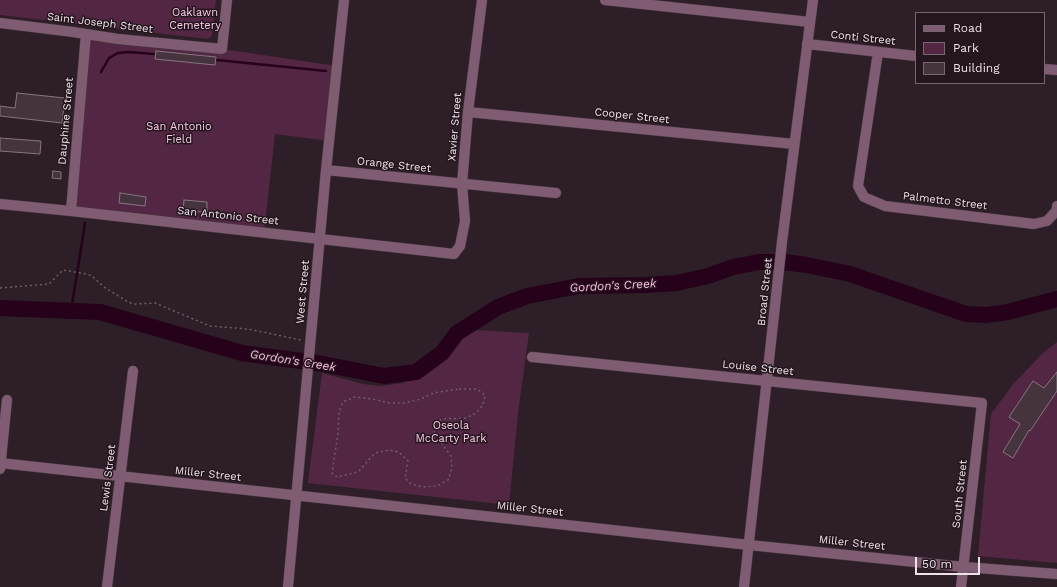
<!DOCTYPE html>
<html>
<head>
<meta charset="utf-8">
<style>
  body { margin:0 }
  #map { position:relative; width:1057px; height:587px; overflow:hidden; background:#2e1e28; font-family:"Work Sans",sans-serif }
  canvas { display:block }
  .legend { position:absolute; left:915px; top:12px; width:130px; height:72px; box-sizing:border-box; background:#24151e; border:1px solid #74676f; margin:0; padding:5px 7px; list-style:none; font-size:12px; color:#ede2e8 }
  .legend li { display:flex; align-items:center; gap:8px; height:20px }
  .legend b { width:20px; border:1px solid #74676f }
  .scale { position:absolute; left:915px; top:557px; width:65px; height:18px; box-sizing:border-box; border:2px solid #ede2e8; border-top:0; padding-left:5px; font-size:12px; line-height:14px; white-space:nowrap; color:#ede2e8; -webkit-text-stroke:3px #24151e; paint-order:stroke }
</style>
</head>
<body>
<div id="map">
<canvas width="1057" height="587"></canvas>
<ul class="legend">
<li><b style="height:5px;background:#7f5c71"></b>Road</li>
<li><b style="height:11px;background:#532743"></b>Park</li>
<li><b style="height:11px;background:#45343e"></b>Building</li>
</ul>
<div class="scale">50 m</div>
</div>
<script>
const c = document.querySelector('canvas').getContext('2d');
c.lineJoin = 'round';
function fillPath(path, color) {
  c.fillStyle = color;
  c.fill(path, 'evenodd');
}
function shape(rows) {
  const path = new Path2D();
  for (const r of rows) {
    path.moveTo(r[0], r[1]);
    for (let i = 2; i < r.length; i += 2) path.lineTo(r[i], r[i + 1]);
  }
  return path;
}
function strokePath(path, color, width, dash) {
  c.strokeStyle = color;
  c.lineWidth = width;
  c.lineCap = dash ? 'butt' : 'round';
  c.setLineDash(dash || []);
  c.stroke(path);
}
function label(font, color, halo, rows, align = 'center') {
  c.font = font + ' "Work Sans",sans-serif';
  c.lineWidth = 3;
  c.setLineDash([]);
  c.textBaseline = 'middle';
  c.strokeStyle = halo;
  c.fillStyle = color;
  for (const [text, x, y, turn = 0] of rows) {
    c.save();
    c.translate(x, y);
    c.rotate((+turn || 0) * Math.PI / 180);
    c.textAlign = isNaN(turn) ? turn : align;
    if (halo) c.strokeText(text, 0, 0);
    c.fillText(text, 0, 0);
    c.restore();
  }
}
fillPath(shape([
  [0,0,216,0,212,36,208,39,0,15],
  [86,34,222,49,337,66,329,141,275,134,264,233,71,211],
  [472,330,529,333,518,413,509,505,308,483,322,373,363,384,381,386,403,383,413,377,436,365,449,354,455,346],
  [1057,342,1057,563,978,556,991,414,1014,383,1044,352]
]), '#532743');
strokePath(shape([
  [217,60,326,71],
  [101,72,109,58,118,53,128,52,154,54],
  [71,311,85,223]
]), '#25011a', 2.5);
strokePath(shape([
  [0,308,100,312,242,353,323,364,384,376,416,372,442,353,457,333,498,307,527,296,579,286,646,285,676,283,708,276,733,267,759,262,783,262,807,265,850,274,966,314,986,315,1008,312,1057,299]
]), '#25011a', 16);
const building = shape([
  [156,51,216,57,215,65,155,59,156,51],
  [17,93,65,98,62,123,0,116,0,106,15,108,17,93],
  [0,138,41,141,40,154,0,151,0,138],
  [53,171,61,172,61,179,52,178,53,171],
  [120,193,146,197,145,206,119,203,120,193],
  [184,200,207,202,207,212,183,211,184,200],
  [1057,372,1057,391,1030,431,1029,430,1013,458,1003,452,1020,424,1009,417,1033,381,1044,388,1057,372]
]);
fillPath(building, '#45343e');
strokePath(building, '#88747f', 1);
const minor = shape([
  [605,0,810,22],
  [0,23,73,32,118,39,222,49,227,0],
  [807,44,916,56],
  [878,52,858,186,864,197,885,206,1034,224,1047,221,1057,210,1057,206],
  [1044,69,1057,70],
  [468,112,794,144],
  [326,170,556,193],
  [0,204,71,211,454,254,460,246,465,221,462,184,468,112,482,0],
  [71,211,86,34],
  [532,357,982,403,961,587],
  [0,463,749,545,964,567,1057,574],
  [0,469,7,400],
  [107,587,133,371],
  [288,587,326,170,344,0]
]);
const tertiary = shape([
  [744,587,782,242,813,0]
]);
strokePath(minor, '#493943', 11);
strokePath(tertiary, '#493943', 11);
strokePath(shape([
  [0,288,49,284,63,270,87,274,92,276,104,287,128,302,134,304,155,303,210,326,248,329,301,340],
  [459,389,477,389,485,395,483,405,476,413,466,418,442,419,435,424,434,437,442,444,451,456,452,468,448,480,437,486,423,487,411,484,405,478,408,461,399,452,389,450,375,453,358,472,337,477,332,473,338,433,339,412,343,402,355,397,372,399,390,403,405,403,421,399,433,393,459,389]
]), '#6c5e67', 1.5, [2, 3]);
strokePath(minor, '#7f5c71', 10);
strokePath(tertiary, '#7f5c71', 10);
label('11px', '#f8cbe5', '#24151e', [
  ["Oaklawn",195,13],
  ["Cemetery",195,26],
  ["San Antonio",179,127],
  ["Field",179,140],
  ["Oseola",451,426],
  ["McCarty Park",451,439]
]);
label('11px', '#ede2e8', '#24151e', [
  ["Saint Joseph Street",100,23,7],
  ["Conti Street",863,38,6],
  ["Cooper Street",632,116,6],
  ["Dauphine Street",66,121,-85],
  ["Xavier Street",455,127,-85],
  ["Orange Street",394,165,6],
  ["Palmetto Street",945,201,7],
  ["San Antonio Street",228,216,6],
  ["West Street",303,292,-85],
  ["Broad Street",765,292,-84],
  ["Louise Street",758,368,6],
  ["Miller Street",208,474,6],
  ["Lewis Street",108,478,-83],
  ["South Street",960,494,-84],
  ["Miller Street",530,509,6],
  ["Miller Street",852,543,6]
]);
label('italic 12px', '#febbe3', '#24151e', [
  ["Gordon's Creek",613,286,-3],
  ["Gordon's Creek",293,361,9]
]);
</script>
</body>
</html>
